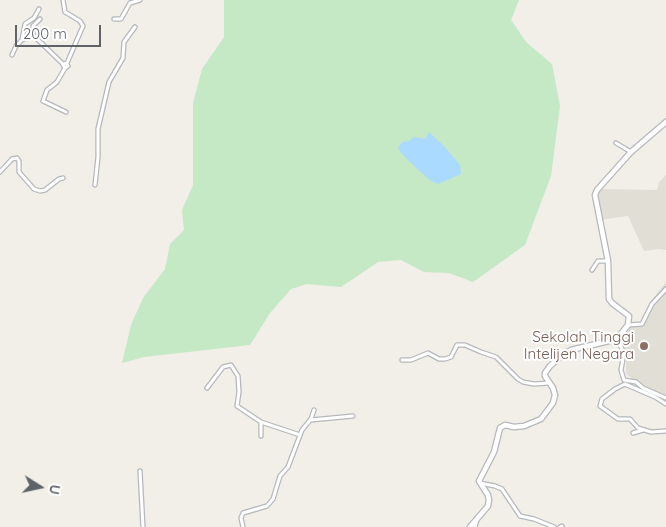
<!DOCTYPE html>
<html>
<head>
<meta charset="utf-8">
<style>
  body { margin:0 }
  #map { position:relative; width:666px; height:527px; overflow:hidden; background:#f1efe8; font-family:Quicksand,sans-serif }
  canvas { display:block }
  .north { position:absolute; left:15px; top:462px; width:50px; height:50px; -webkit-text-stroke:4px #fff; paint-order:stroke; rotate:100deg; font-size:14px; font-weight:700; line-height:20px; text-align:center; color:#5f6368 }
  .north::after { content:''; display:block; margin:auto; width:18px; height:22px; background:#5f6368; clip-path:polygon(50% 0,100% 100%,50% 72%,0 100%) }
  .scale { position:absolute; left:15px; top:25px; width:86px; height:22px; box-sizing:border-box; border:2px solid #5f6368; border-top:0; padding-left:6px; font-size:15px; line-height:18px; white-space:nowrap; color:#5f6368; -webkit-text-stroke:4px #fff; paint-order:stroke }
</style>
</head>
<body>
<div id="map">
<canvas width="666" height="527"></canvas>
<div class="north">U</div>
<div class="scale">200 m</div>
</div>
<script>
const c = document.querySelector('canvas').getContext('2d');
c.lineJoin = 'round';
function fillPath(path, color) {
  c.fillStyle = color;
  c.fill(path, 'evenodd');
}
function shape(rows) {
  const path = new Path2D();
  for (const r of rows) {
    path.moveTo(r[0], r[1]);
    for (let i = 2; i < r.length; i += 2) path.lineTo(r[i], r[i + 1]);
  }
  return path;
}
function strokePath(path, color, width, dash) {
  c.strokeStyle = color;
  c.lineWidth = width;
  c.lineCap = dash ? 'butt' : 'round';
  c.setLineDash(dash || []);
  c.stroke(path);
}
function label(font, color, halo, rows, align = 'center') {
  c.font = font + ' Quicksand,sans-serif';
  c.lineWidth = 4;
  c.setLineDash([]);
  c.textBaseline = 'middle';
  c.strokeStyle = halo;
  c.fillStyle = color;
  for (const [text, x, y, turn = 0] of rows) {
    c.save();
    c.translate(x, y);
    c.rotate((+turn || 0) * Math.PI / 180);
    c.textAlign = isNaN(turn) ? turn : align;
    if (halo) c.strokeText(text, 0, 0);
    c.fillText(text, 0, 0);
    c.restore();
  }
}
fillPath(shape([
  [666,175,666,250,659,249,644,251,628,216,599,220,595,200,598,193,603,189,657,190,659,182],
  [666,282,666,399,641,387,639,383,626,374,626,352,618,340,630,323,634,325,642,321,650,303]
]), '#e1ded6');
fillPath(shape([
  [224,0,519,0,511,20,526,42,552,64,560,106,551,176,525,245,473,282,449,273,424,272,401,260,378,262,341,287,307,284,291,289,270,313,250,345,144,357,122,363,131,325,143,298,165,269,170,244,184,230,182,210,193,185,193,103,202,69,224,37]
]), '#c5e8c5');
fillPath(shape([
  [429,132,443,145,460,165,461,174,438,184,431,181,412,164,401,153,398,148,402,142,409,141,414,137,425,139]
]), '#aadaff');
const minor = shape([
  [63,0,65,12,80,21,83,26,67,63],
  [40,19,33,26,33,35,63,64],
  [114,19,121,19,130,3,140,0],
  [22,40,25,24,34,18,39,9],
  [12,55,16,46,22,40,33,35],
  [65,68,63,65,66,63,68,66,65,68,57,82,47,90,43,101,66,112],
  [616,143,631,152],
  [0,172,12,159,17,158,19,161,19,172,34,189,40,191,45,190,59,179,63,178],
  [95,185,98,157,98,129,109,82,123,58,124,42,135,27],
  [592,270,598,261,608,261],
  [628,325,642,324,652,304,666,289],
  [617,339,624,353,621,370,624,380,636,382,643,388,666,398],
  [402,360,411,360,428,353,439,359,445,359,451,357,457,345,465,345,481,352,496,357,518,379,523,382,534,384,549,383],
  [625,384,615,389,602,399,600,406,618,419,630,419,638,428,651,432,666,431],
  [625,384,655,397,666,404],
  [207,388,223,367,231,365,238,376,239,392,237,406,261,422],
  [311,420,353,416],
  [633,433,643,430],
  [261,436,261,422,300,435],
  [140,471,143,527],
  [480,483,495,486,502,489,520,516,534,519,554,527],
  [243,527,241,518,243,513,267,506,273,499,280,476,288,467,302,430,311,419,314,410],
  [475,527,477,520],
  [560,527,562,526]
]);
const tertiary = shape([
  [470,527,488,506,489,500,488,495,479,481,494,452,500,428,505,425,514,427,524,426,541,419,553,403,555,395,553,388,545,376,545,373,550,366,561,356,571,350,617,339,628,325,629,316,612,303,609,299,608,261,595,195,597,190,631,152,666,122]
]);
strokePath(minor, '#b5b8bc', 5.5);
strokePath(tertiary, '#b5b8bc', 7);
strokePath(minor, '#fff', 3);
strokePath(tertiary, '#fff', 4.5);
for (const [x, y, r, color] of [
  [644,346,5,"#8d6e63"]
]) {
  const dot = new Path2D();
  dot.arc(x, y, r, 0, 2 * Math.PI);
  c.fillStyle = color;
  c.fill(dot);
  strokePath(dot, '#fff', 2);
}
label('15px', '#785e54', '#fff', [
  ["Sekolah Tinggi",634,337],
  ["Intelijen Negara",634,354]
], 'right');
</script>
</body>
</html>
